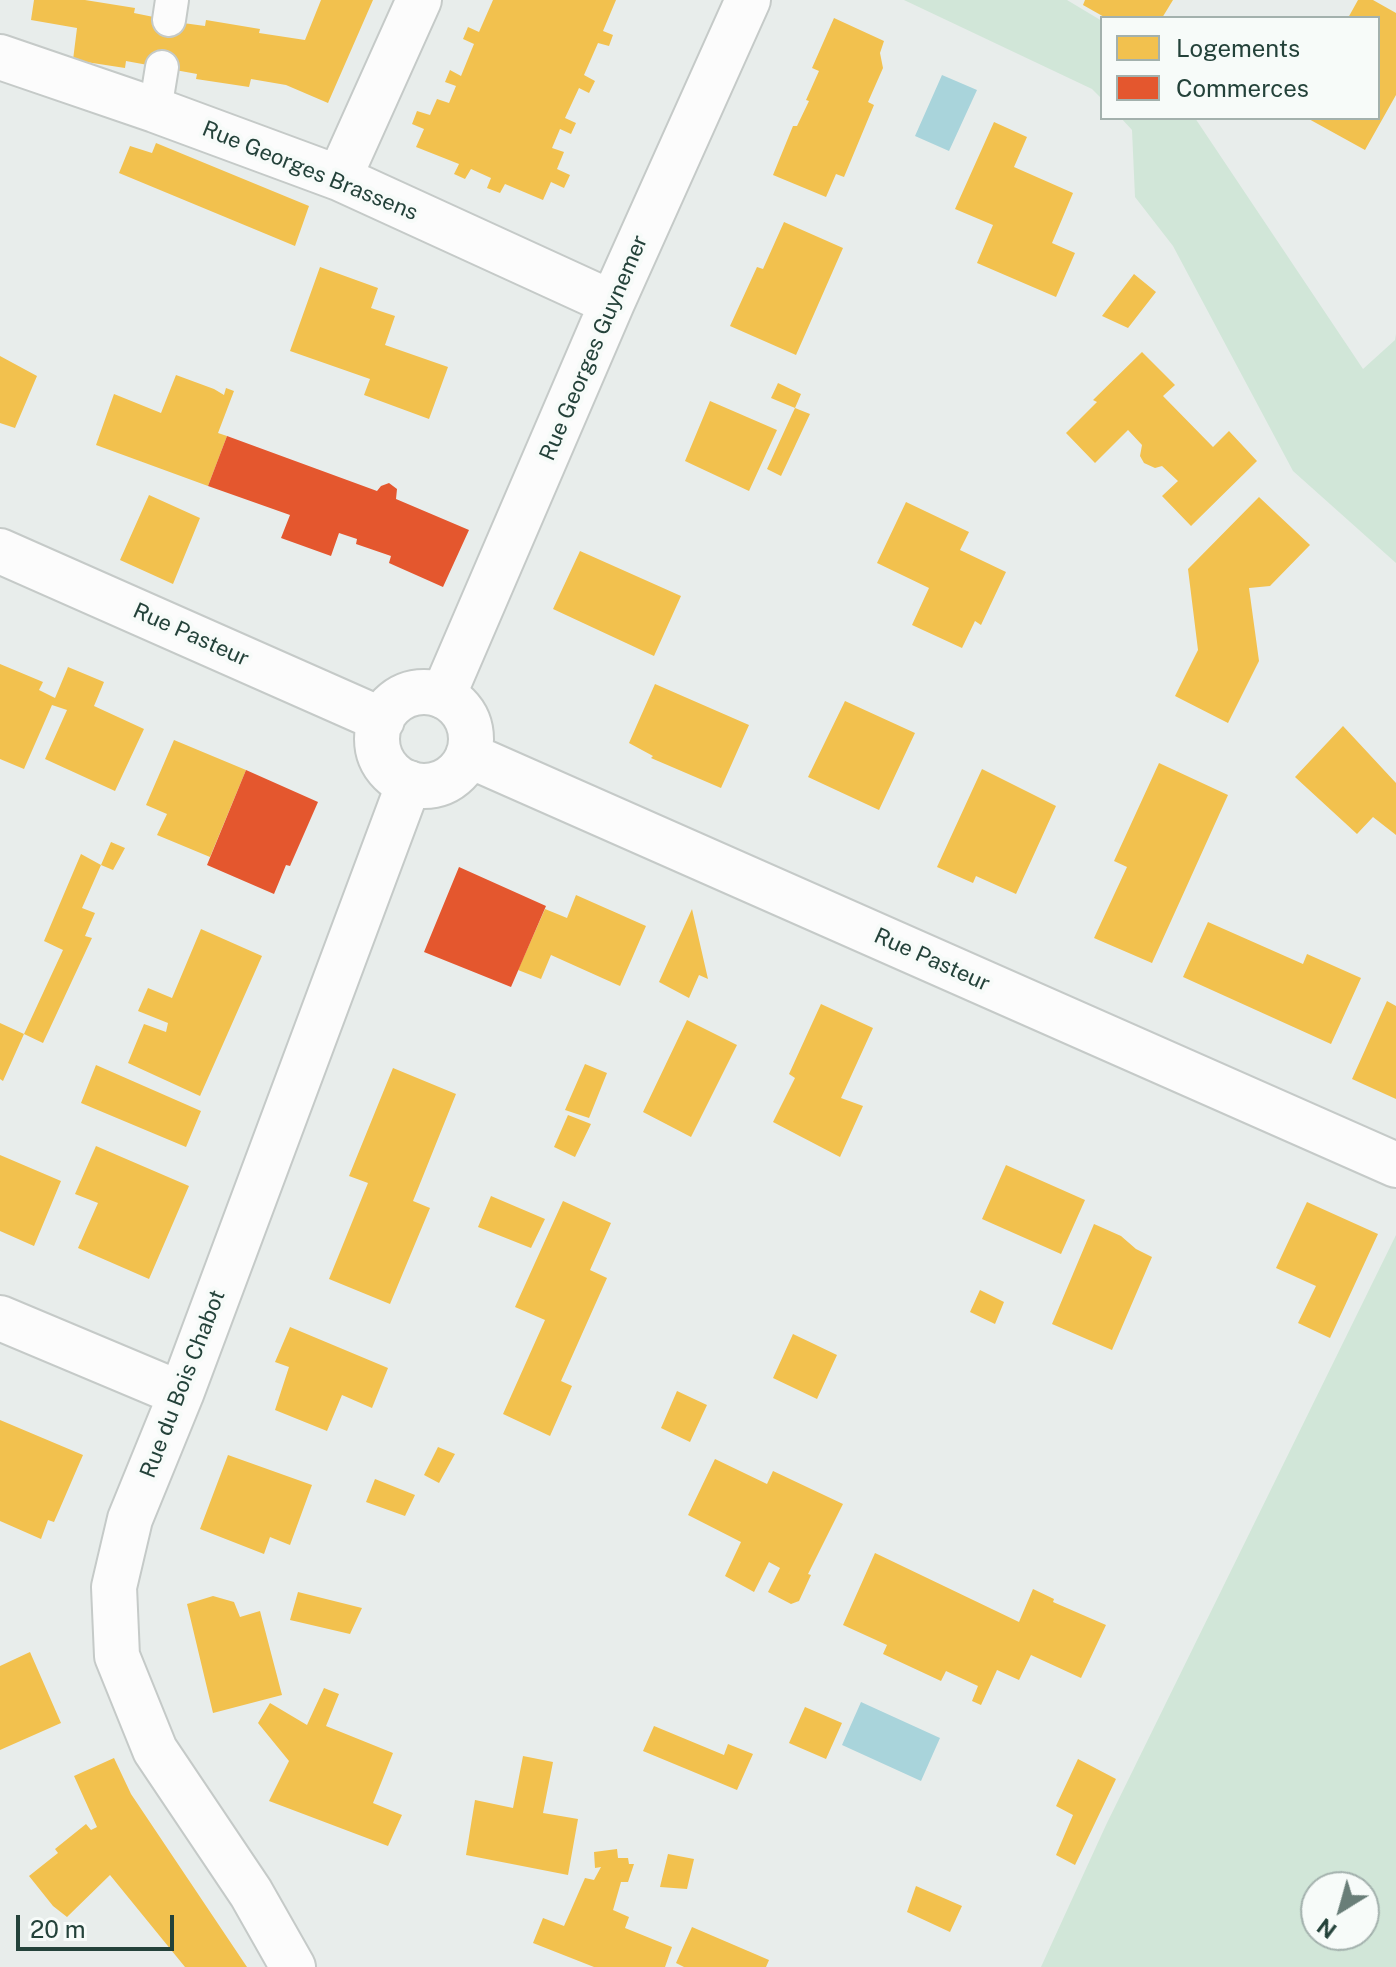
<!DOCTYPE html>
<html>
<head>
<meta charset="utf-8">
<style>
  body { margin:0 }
  #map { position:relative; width:1396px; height:1967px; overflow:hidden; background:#e8edeb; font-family:"Public Sans",sans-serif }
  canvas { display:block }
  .legend { position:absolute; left:1100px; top:16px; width:280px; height:104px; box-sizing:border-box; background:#f7fbf9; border:2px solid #a3b1ad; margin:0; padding:10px 14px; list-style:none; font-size:24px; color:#24423a }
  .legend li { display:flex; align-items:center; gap:16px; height:40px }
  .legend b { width:40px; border:2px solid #a3b1ad }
  .north { position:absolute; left:1300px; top:1871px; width:80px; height:80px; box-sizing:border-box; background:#f7fbf9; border:2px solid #a3b1ad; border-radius:50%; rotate:217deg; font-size:22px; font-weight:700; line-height:32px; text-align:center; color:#24423a }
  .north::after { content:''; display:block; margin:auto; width:28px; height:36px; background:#697e78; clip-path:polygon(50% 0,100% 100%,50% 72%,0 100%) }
  .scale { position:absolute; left:16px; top:1915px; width:158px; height:36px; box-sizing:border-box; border:4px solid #24423a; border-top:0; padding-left:10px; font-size:24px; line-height:28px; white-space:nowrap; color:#24423a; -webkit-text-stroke:6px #f7fbf9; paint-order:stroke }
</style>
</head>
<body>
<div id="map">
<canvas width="1396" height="1967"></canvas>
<ul class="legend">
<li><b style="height:22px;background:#f2c14e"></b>Logements</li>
<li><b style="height:22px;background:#e4572e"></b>Commerces</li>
</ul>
<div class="north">N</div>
<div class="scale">20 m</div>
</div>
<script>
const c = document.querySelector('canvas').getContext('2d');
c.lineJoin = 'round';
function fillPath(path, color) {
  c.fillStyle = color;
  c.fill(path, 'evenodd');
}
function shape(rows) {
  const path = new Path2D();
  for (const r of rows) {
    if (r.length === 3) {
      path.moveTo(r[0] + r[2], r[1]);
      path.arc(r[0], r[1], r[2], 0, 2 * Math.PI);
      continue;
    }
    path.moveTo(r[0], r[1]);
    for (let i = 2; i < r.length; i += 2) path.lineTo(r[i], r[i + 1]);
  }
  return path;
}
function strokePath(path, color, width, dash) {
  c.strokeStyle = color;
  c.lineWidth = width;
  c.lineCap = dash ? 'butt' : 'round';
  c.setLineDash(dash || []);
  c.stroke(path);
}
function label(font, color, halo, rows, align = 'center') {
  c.font = font + ' "Public Sans",sans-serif';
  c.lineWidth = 8;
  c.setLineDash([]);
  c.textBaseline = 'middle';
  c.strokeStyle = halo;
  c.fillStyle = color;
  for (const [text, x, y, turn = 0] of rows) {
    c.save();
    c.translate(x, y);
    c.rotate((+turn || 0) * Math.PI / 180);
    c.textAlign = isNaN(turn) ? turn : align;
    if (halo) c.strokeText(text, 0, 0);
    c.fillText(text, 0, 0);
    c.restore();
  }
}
fillPath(shape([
  [904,0,1067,0,1102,21,1102,99,1092,89],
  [1121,118,1195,118,1363,369,1395,340,1396,334,1396,563,1293,471,1173,246,1135,197,1132,130],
  [1396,1235,1396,1967,1041,1967,1106,1825],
  [1316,1887,1364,1887,1364,1935,1316,1935]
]), '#d1e6d8');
fillPath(shape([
  [942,75,977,90,949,151,915,136],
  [861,1702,940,1738,921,1781,842,1745]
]), '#a9d4db');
fillPath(shape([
  [34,0,85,0,135,8,134,13,183,23,205,26,206,20,260,29,259,33,305,40,321,0,373,0,328,103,286,85,251,79,249,87,196,79,197,74,126,61,125,68,73,60,77,28,31,20],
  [493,0,616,0,603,31,613,35,609,46,598,43,584,75,595,81,589,93,579,88,565,118,576,123,571,134,560,129,552,148,564,152,557,169,570,175,564,188,551,182,543,200,505,184,500,193,487,188,491,178,471,169,465,179,454,174,459,164,416,147,424,129,412,124,417,111,430,115,437,99,449,103,456,86,445,82,450,70,461,76,474,44,463,39,468,27,479,32],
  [1085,0,1173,0,1162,18,1106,18,1083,5],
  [1358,0,1373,0,1396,13,1396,95,1365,150,1307,118,1378,118,1378,18,1348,18],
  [834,18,884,41,880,53,883,68,868,102,874,105,844,177,836,174,826,197,773,175,793,126,797,126,809,101,806,100,819,71,812,68],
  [994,122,1027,137,1014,167,1073,193,1052,243,1075,253,1056,297,977,263,993,225,955,209],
  [156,143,309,206,295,246,119,173,130,146,152,153],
  [784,222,843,248,796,355,730,326,757,267,763,269],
  [320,267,378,288,371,308,395,316,385,345,448,367,429,419,364,395,370,379,290,351],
  [1134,274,1156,292,1128,328,1102,316],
  [1142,352,1175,385,1163,396,1213,447,1229,431,1257,461,1191,526,1162,496,1178,481,1162,466,1155,468,1144,463,1140,456,1142,445,1128,430,1095,463,1066,433,1097,402,1093,400],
  [0,356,37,376,15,428,0,423],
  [176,375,214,389,224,395,226,388,234,391,218,433,227,436,208,486,96,445,114,394,161,413],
  [778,383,801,394,795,408,810,414,781,476,767,469,795,408,771,398],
  [710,401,777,430,749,491,685,461],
  [149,495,200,518,173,584,120,560],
  [1259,497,1310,545,1270,586,1249,588,1259,661,1228,723,1175,696,1198,650,1188,569],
  [906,502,969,532,960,550,1006,572,981,625,975,621,962,648,912,625,929,588,877,563],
  [580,551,681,596,654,656,553,609],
  [0,664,43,682,39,690,55,698,68,667,104,682,94,706,144,729,115,791,45,759,67,710,52,705,24,769,0,759],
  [655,684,749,725,721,788,651,758,653,756,629,743],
  [845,701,915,733,879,810,808,777],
  [1343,726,1396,783,1396,835,1373,817,1357,834,1295,777],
  [174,740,246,770,210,857,157,835,167,814,146,805],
  [1159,763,1228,795,1152,963,1094,938,1127,867,1114,861],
  [982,769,1056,806,1016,894,976,876,973,883,937,867],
  [111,842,125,848,113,870,101,865,82,908,95,913,85,936,92,938,43,1043,24,1034,63,950,44,941,81,854,101,865],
  [576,895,646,926,620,986,551,955,541,979,518,970,545,909,567,918],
  [692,909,708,979,699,975,689,998,659,982],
  [1208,922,1303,964,1307,954,1361,978,1331,1044,1183,977],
  [201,929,262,956,200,1096,128,1063,144,1024,166,1032,168,1023,138,1011,148,988,172,998],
  [1387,1001,1396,1006,1396,1099,1352,1079],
  [821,1004,873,1028,841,1098,863,1106,840,1157,773,1122,795,1078,789,1074],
  [687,1020,737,1045,691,1137,643,1112],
  [0,1023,24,1034,3,1081,0,1079],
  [585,1064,607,1073,589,1118,565,1110],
  [96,1065,201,1111,186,1147,81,1103],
  [393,1068,456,1094,413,1201,430,1208,390,1304,329,1279,368,1183,349,1176],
  [568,1115,591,1124,575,1157,554,1147],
  [96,1146,189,1186,149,1279,78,1248,98,1203,75,1194],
  [0,1155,61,1181,34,1246,0,1231],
  [1006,1165,1085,1200,1061,1254,982,1219],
  [491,1196,545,1219,531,1248,478,1227],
  [563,1201,611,1223,590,1270,607,1278,561,1381,572,1386,550,1436,503,1414,545,1320,515,1307],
  [1307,1202,1378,1234,1330,1338,1298,1323,1316,1286,1276,1268],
  [1094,1224,1121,1236,1136,1249,1152,1257,1112,1350,1052,1324],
  [980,1290,1004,1302,995,1324,970,1312],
  [290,1327,388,1368,372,1408,342,1395,327,1431,275,1410,289,1367,275,1362],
  [793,1334,837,1355,817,1399,773,1378],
  [677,1391,707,1405,690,1442,661,1428],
  [0,1420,83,1455,54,1522,48,1520,41,1539,0,1521],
  [438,1447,455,1454,439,1483,424,1475],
  [228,1455,312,1485,290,1545,270,1537,264,1554,200,1529],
  [715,1459,767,1484,773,1471,843,1504,808,1574,811,1575,799,1601,791,1604,768,1592,780,1568,769,1562,754,1592,725,1576,741,1542,688,1515],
  [375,1479,415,1495,405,1516,366,1502],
  [875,1553,1019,1622,1033,1589,1054,1599,1053,1602,1106,1625,1081,1678,1031,1655,1019,1680,997,1670,981,1705,972,1701,978,1686,946,1671,941,1681,883,1654,887,1645,843,1625],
  [298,1592,362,1608,350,1634,290,1620],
  [213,1596,234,1602,240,1617,260,1611,282,1695,213,1713,187,1604],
  [30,1652,61,1723,0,1750,0,1666],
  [324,1688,339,1694,326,1726,393,1753,373,1803,402,1815,388,1846,269,1801,289,1761,258,1723,270,1703,307,1725],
  [805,1707,842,1723,826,1759,789,1743],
  [654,1726,724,1755,728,1744,753,1754,737,1790,643,1751],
  [523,1756,553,1762,543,1813,578,1819,568,1875,466,1855,475,1800,513,1808],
  [114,1758,131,1794,247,1967,185,1967,110,1875,67,1917,53,1906,29,1876,58,1853,55,1849,86,1824,91,1830,97,1827,74,1776],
  [1078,1759,1116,1779,1075,1865,1056,1855,1073,1815,1056,1806],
  [617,1849,618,1858,628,1858,629,1864,634,1864,628,1882,621,1882,613,1910,629,1917,625,1928,672,1947,665,1967,594,1967,533,1943,543,1918,564,1926,585,1878,594,1880,601,1867,595,1868,594,1852],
  [668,1854,694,1859,687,1889,660,1887],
  [916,1886,962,1906,950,1932,907,1912],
  [692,1927,769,1960,766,1967,684,1967,676,1963]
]), '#f2c14e');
fillPath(shape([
  [227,436,377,491,381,486,389,483,397,489,396,499,469,530,443,587,389,563,391,556,356,544,357,539,339,533,331,556,281,538,290,515,208,486],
  [246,770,318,802,290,866,286,865,274,894,207,865],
  [459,867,546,906,511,987,424,952]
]), '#e4572e');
const service = shape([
  [169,20,172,0],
  [155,110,162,67]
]);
const minor = shape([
  [0,57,155,110,339,178,612,303],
  [339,178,419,0],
  [443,696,612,303,748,0],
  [0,1318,181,1394],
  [293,1967,251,1893,155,1750,117,1656,114,1587,130,1519,181,1394,409,783]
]);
const tertiary = shape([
  [0,551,382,720],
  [424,739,47],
  [468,755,1396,1165]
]);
strokePath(service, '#c5cac8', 36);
strokePath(minor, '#c5cac8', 48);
strokePath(tertiary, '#c5cac8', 48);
strokePath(service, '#fcfcfc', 32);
strokePath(minor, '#fcfcfc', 44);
strokePath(tertiary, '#fcfcfc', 44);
label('22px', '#24423a', '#f7fbf9', [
  ["Rue Georges Brassens",310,171,22],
  ["Rue Georges Guynemer",594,348,-67],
  ["Rue Pasteur",191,635,24],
  ["Rue Pasteur",932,960,24],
  ["Rue du Bois Chabot",183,1384,-69]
]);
</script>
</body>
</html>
